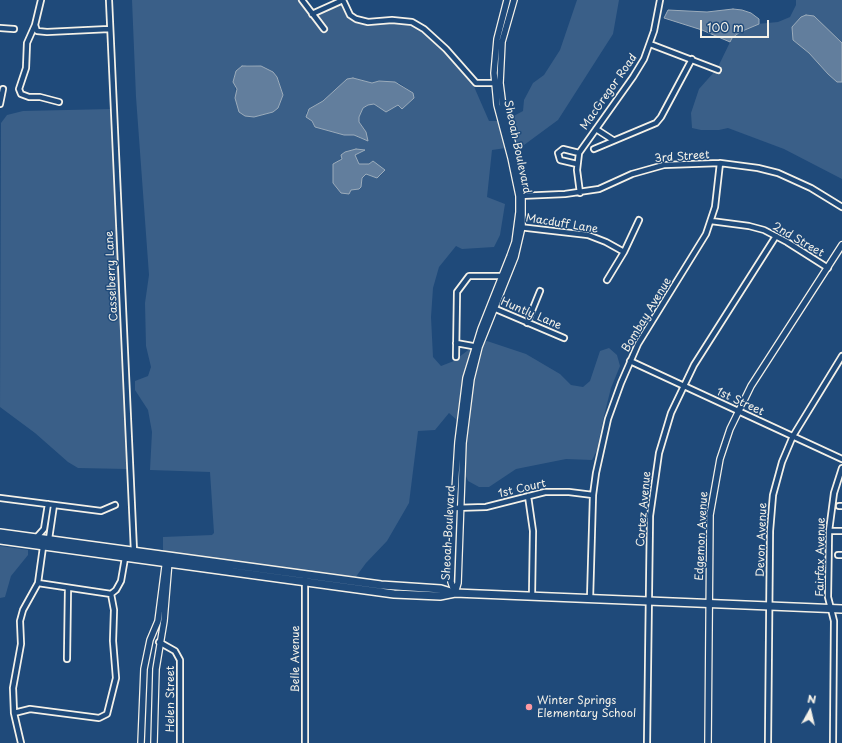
<!DOCTYPE html>
<html>
<head>
<meta charset="utf-8">
<style>
  body { margin:0 }
  #map { position:relative; width:842px; height:743px; overflow:hidden; background:#1f4a7a; font-family:"Playpen Sans",sans-serif }
  canvas { display:block }
  .north { position:absolute; left:790px; top:691px; width:40px; height:40px; -webkit-text-stroke:3px #1f4a7a; paint-order:stroke; rotate:8deg; font-size:11px; font-weight:700; line-height:16px; text-align:center; color:#f4f1e8 }
  .north::after { content:''; display:block; margin:auto; width:14px; height:18px; background:#f4f1e8; clip-path:polygon(50% 0,100% 100%,50% 72%,0 100%) }
  .scale { position:absolute; left:700px; top:20px; width:69px; height:18px; box-sizing:border-box; border:2px solid #f4f1e8; border-top:0; padding-left:5px; font-size:12px; line-height:14px; white-space:nowrap; color:#f4f1e8; -webkit-text-stroke:3px #1f4a7a; paint-order:stroke }
</style>
</head>
<body>
<div id="map">
<canvas width="842" height="743"></canvas>
<div class="north">N</div>
<div class="scale">100 m</div>
</div>
<script>
const c = document.querySelector('canvas').getContext('2d');
c.lineJoin = 'round';
function fillPath(path, color) {
  c.fillStyle = color;
  c.fill(path, 'evenodd');
}
function shape(rows) {
  const path = new Path2D();
  for (const r of rows) {
    path.moveTo(r[0], r[1]);
    for (let i = 2; i < r.length; i += 2) path.lineTo(r[i], r[i + 1]);
  }
  return path;
}
function strokePath(path, color, width, dash) {
  c.strokeStyle = color;
  c.lineWidth = width;
  c.lineCap = dash ? 'butt' : 'round';
  c.setLineDash(dash || []);
  c.stroke(path);
}
function label(font, color, halo, rows, align = 'center') {
  c.font = font + ' "Playpen Sans",sans-serif';
  c.lineWidth = 3;
  c.setLineDash([]);
  c.textBaseline = 'middle';
  c.strokeStyle = halo;
  c.fillStyle = color;
  for (const [text, x, y, turn = 0] of rows) {
    c.save();
    c.translate(x, y);
    c.rotate((+turn || 0) * Math.PI / 180);
    c.textAlign = isNaN(turn) ? turn : align;
    if (halo) c.strokeText(text, 0, 0);
    c.fillText(text, 0, 0);
    c.restore();
  }
}
fillPath(shape([
  [132,0,298,0,323,33,327,30,317,15,342,4,348,17,356,22,368,24,392,22,412,25,423,31,456,62,472,82,489,121,498,121,506,148,492,150,487,197,505,204,500,235,494,247,462,249,456,246,439,267,433,288,431,317,433,357,441,366,459,359,459,357,471,348,464,377,458,421,449,413,435,430,418,431,409,503,387,541,366,563,355,578,163,552,163,537,212,535,214,533,210,472,150,470,152,432,148,410,135,390,135,381,148,376,151,367,146,346,145,303,149,275,136,97],
  [247,65,261,66,277,77,283,95,273,112,254,117,236,93,234,77,236,71],
  [353,78,372,83,379,81,399,83,413,93,414,98,409,103,398,105,391,109,379,108,374,104,368,105,363,108,359,117,359,122,368,140,362,139,354,135,344,135,315,127,306,113,309,109,323,101,347,79],
  [356,149,354,155,359,164,369,164,373,161,385,170,380,176,374,177,366,174,362,178,359,189,351,190,336,186,333,183,333,169,345,152],
  [577,0,619,0,613,34,558,120,524,145,516,146,508,119,523,111,524,100,533,83,544,75,560,50],
  [796,0,842,0,842,43,830,33,801,17,792,27,793,40,809,53,828,74,837,82,842,82,842,179,784,149,728,128,719,130,701,130,692,128,691,113,699,89,715,71,719,73,721,69,718,67,732,38,740,32,757,24,778,22,790,17,796,5],
  [111,109,127,469,78,468,68,462,35,433,0,407,1,123,7,115,23,111],
  [487,341,526,354,560,374,571,385,583,387,590,381,600,351,609,348,617,355,620,366,611,388,604,416,597,450,592,460,566,459,516,469,489,487,479,487,468,481,464,471,465,444,473,380,483,343],
  [0,546,28,550,28,555,11,576,5,597,0,598]
]), '#3a5f88');
const water = shape([
  [733,9,742,10,751,13,759,19,759,24,740,32,732,38,730,42,702,30,664,18,668,10,707,12,733,9],
  [806,15,814,16,842,43,842,82,837,82,828,74,809,53,793,40,792,27,801,17,806,15],
  [242,66,261,66,273,72,277,77,283,95,278,108,273,112,254,117,245,116,239,112,235,98,237,89,233,82,236,71,242,66],
  [353,78,372,83,379,81,395,82,413,93,414,98,402,109,398,105,386,112,374,104,368,105,363,108,359,117,359,122,366,132,368,141,354,135,344,135,315,127,312,121,306,117,309,109,323,101,347,79,353,78],
  [356,149,365,150,355,155,359,164,369,164,373,161,385,170,377,178,366,174,362,178,361,187,359,189,351,190,349,194,341,193,333,183,333,164,342,159,341,155,345,152,356,149]
]);
fillPath(water, '#627e9d');
strokePath(water, '#9cacbb', 1);
const minor = shape([
  [41,0,35,25,37,31,47,32,109,29],
  [109,0,134,551],
  [302,0,324,29],
  [343,0,350,15,356,19,368,22,392,20,412,22,424,29,446,49,476,83,498,83],
  [312,14,343,0],
  [35,25,27,43,26,68,19,89,21,94,29,97,40,97,59,102],
  [0,28,14,29],
  [650,44,718,70],
  [0,104,3,89],
  [596,129,613,140],
  [594,149,656,123,661,117,692,59],
  [577,164,560,160,558,153,563,149,579,153],
  [580,193,577,170,579,153,633,77,644,59,654,31,660,0],
  [519,196,565,194,599,189,632,174,664,165,720,163,758,168,778,173,811,188,842,207],
  [711,221,749,226,764,230,787,242,828,268],
  [519,227,588,235,606,242,624,252],
  [607,280,624,252,639,220],
  [491,307,564,338],
  [527,323,540,291],
  [456,343,478,347],
  [456,357,457,292,469,276,503,276],
  [630,361,842,459],
  [528,496,533,531,532,596],
  [0,498,101,511,115,505],
  [839,506,842,506],
  [454,508,486,507,545,492,569,492,593,495],
  [829,531,842,531],
  [36,538,44,529,48,504],
  [49,539,54,505],
  [838,555,842,555],
  [305,574,305,743],
  [38,583,111,594],
  [111,594,116,590,121,581,125,558],
  [590,599,593,495,596,473,608,419,621,383,638,344,706,234,715,207,720,163],
  [159,642,175,651,180,660,180,743],
  [67,659,68,588],
  [14,713,30,709,99,718,107,714,116,678,113,641,114,610,111,594],
  [21,743,14,713,13,688,21,644,20,621,23,610,38,583,43,547],
  [647,743,650,516,659,453,671,413,694,365,776,236],
  [768,743,770,531,773,495,782,462,793,436,842,356],
  [833,743,834,621,828,597,829,531,834,493,842,468]
]);
const tertiary = shape([
  [455,593,451,582,454,506,458,442,466,378,481,329,510,256,515,242,519,212,519,196,511,158,497,105,494,73,497,39,507,0],
  [455,593,458,583,463,443,471,379,479,347,515,257,522,227,522,196,517,161,503,107,500,83,502,42,514,0],
  [141,743,144,669,150,640,158,621,166,559],
  [154,743,156,669,164,621,169,561],
  [708,743,710,515,720,459,730,429,751,386,842,245]
]);
const primary = shape([
  [0,533,381,585,441,589,454,593],
  [0,540,394,594,440,596,455,593,842,609]
]);
strokePath(minor, '#f4f1e8', 8);
strokePath(tertiary, '#f4f1e8', 8);
strokePath(primary, '#f4f1e8', 10);
strokePath(minor, '#1f4a7a', 4.5);
strokePath(tertiary, '#1f4a7a', 5.5);
strokePath(primary, '#1f4a7a', 7);
for (const [x, y, r, color] of [
  [529,707,4,"#ff9aa2"]
]) {
  const dot = new Path2D();
  dot.arc(x, y, r, 0, 2 * Math.PI);
  c.fillStyle = color;
  c.fill(dot);
  strokePath(dot, '#1f4a7a', 1.5);
}
label('11px', '#f4f1e8', '#1f4a7a', [
  ["MacGregor Road",609,92,-55],
  ["Sheoah Boulevard",517,147,78],
  ["3rd Street",682,157,-4],
  ["Macduff Lane",562,224,9],
  ["2nd Street",798,240,30],
  ["Casselberry Lane",112,276,-93],
  ["Huntly Lane",531,314,23],
  ["Bombay Avenue",647,315,-59],
  ["1st Street",740,402,25],
  ["1st Court",522,489,-13],
  ["Cortez Avenue",644,509,-85],
  ["Sheoah Boulevard",449,533,-87],
  ["Edgemon Avenue",702,536,-87],
  ["Devon Avenue",762,540,-88],
  ["Fairfax Avenue",821,557,-89],
  ["Belle Avenue",296,659,-90],
  ["Helen Street",171,699,-90]
]);
label('11px', '#f4f1e8', '#1f4a7a', [
  ["Winter Springs",537,701],
  ["Elementary School",537,714]
], 'left');
</script>
</body>
</html>
